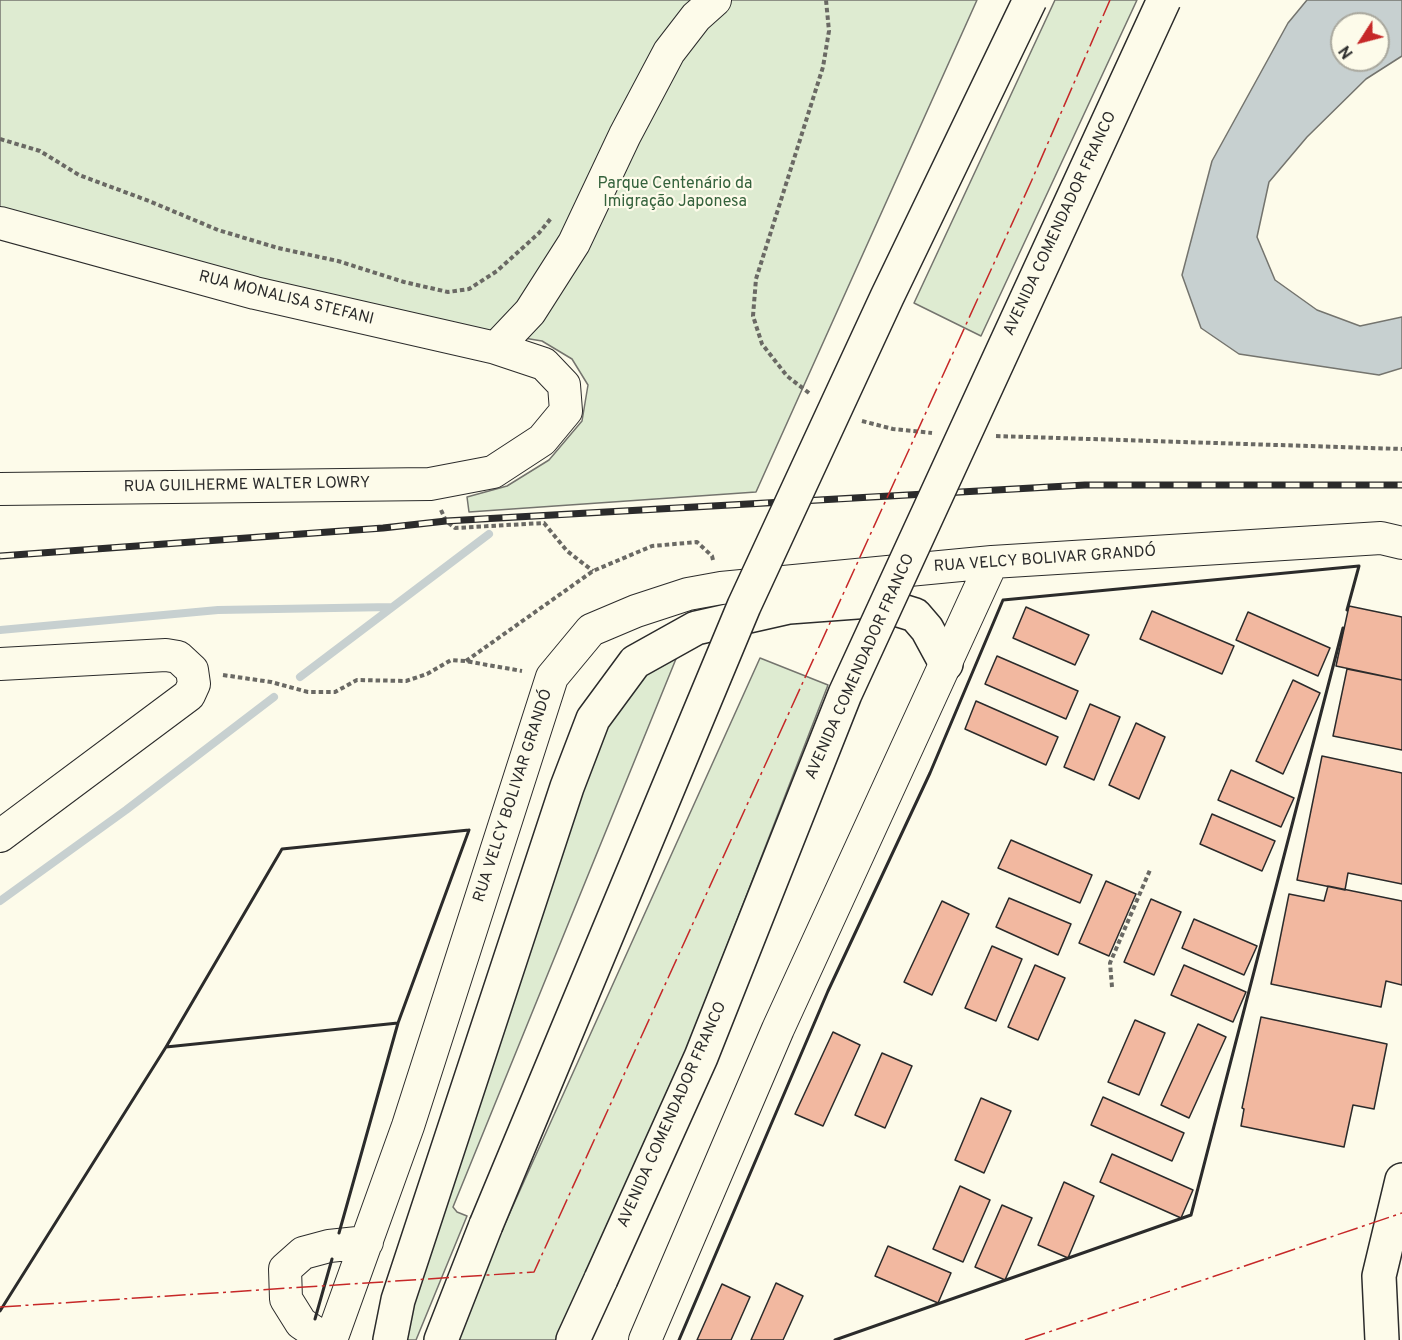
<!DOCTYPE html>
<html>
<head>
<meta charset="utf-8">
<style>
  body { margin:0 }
  #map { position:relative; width:1402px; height:1340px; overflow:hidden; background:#fdfbea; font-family:Overpass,sans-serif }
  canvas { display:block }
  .north { position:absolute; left:1330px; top:12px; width:60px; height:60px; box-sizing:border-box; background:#fdfbea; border:2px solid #a9a89e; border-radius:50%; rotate:234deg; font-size:16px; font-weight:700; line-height:24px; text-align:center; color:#2b2b2b }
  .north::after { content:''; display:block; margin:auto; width:21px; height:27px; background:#c62828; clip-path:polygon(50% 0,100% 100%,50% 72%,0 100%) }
</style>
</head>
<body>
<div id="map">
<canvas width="1402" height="1340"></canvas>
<div class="north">N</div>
</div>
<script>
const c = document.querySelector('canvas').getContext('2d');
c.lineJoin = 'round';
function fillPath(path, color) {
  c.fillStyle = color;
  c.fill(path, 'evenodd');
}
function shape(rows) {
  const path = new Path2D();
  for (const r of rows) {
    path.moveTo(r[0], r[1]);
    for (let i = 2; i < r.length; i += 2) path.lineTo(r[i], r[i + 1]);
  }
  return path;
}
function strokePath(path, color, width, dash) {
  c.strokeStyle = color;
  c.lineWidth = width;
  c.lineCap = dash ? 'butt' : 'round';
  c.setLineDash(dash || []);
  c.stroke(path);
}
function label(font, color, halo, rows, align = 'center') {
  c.font = font + ' Overpass,sans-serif';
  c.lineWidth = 4.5;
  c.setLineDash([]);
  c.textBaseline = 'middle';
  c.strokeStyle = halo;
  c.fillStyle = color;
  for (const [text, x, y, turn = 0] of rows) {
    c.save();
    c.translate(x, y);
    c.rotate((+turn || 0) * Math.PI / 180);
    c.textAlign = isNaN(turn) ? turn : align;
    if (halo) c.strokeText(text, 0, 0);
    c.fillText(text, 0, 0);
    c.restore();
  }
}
const green = shape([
  [0,0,977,0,756,492,469,512,467,497,507,486,549,460,582,421,588,385,572,359,542,341,433,323,173,257,0,210,0,0],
  [1055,0,1137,0,981,336,914,303,1055,0],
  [680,649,453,1207,457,1212,467,1216,416,1340,402,1340,595,744,625,679,680,649],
  [760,658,828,685,687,1049,557,1340,457,1340,498,1239,760,658]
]);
fillPath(green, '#deebd1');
strokePath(green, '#74746e', 1.5);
const water = shape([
  [1307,0,1402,0,1402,56,1366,79,1307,137,1269,182,1257,237,1275,280,1317,310,1360,326,1402,317,1402,368,1379,375,1239,354,1201,328,1182,275,1212,161,1288,23,1307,0],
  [1342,24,1378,24,1378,60,1342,60,1342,24]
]);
fillPath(water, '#c7d0d0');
strokePath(water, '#74746e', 1.5);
strokePath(shape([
  [0,630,218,610,392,607],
  [300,677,489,534],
  [0,901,126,810,274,697]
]), '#c7d0d0', 8);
const building = shape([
  [1349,606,1402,617,1402,680,1336,666,1349,606],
  [1026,607,1089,635,1075,665,1013,638,1026,607],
  [1152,611,1234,646,1222,674,1140,639,1152,611],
  [1248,612,1330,648,1318,676,1236,640,1248,612],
  [997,656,1078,691,1066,719,985,684,997,656],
  [1347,669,1402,680,1402,750,1333,736,1347,669],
  [1293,680,1320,693,1283,774,1256,761,1293,680],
  [976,701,1058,737,1046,765,965,729,976,701],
  [1090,704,1120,717,1094,780,1064,767,1090,704],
  [1136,723,1165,737,1139,799,1109,785,1136,723],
  [1322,756,1402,773,1402,884,1348,873,1345,890,1297,880,1322,756],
  [1231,770,1294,798,1281,827,1218,800,1231,770],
  [1212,814,1275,841,1262,871,1200,844,1212,814],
  [1011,840,1092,875,1080,903,998,868,1011,840],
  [1106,881,1136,894,1109,956,1079,943,1106,881],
  [1328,886,1402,901,1402,985,1386,981,1381,1007,1271,984,1289,894,1324,901,1328,886],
  [1009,898,1071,924,1058,955,996,927,1009,898],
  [1151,899,1181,912,1154,975,1124,962,1151,899],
  [942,901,969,914,932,995,904,982,942,901],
  [1194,919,1257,946,1244,975,1182,948,1194,919],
  [992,946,1022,959,996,1021,965,1008,992,946],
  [1035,965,1065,978,1038,1040,1008,1027,1035,965],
  [1184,965,1246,992,1233,1022,1171,995,1184,965],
  [1261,1017,1387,1044,1374,1109,1353,1105,1344,1147,1241,1126,1244,1109,1242,1108,1261,1017],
  [1135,1020,1165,1033,1139,1095,1108,1082,1135,1020],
  [1198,1024,1226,1037,1189,1118,1161,1105,1198,1024],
  [833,1032,860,1045,823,1126,795,1114,833,1032],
  [882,1053,912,1066,885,1128,855,1115,882,1053],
  [1103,1097,1184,1133,1172,1161,1091,1125,1103,1097],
  [981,1098,1011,1111,984,1173,955,1160,981,1098],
  [1112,1154,1193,1190,1181,1218,1100,1182,1112,1154],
  [1064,1182,1094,1196,1068,1258,1038,1245,1064,1182],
  [960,1186,990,1200,963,1262,933,1249,960,1186],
  [1002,1205,1032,1218,1005,1280,975,1267,1002,1205],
  [888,1246,951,1273,938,1303,875,1276,888,1246],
  [776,1283,803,1296,783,1340,751,1340,776,1283],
  [722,1284,750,1297,731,1340,697,1340,722,1284]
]);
fillPath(building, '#f2b8a0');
strokePath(building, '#2b2b2b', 1.5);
const minor = shape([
  [0,223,255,293,496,348,544,364,564,385,566,411,542,440,493,472,430,484,0,489],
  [496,348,530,312,574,243,625,135,669,52,696,17,715,0],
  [0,664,166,655,178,657,192,670,194,684,189,695,0,836],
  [326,1340,301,1323,286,1299,285,1269,303,1253,329,1246,367,1242],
  [331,1340,408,1126,552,677,591,630,636,611,688,594,721,588,992,562,1381,538,1402,543],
  [645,1340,778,1029,992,562]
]);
const major = shape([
  [1382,1340,1379,1276,1402,1180]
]);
const highway = shape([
  [390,1340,398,1300,567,787,593,719,635,662,696,628,789,607,870,601,915,615,927,629,946,664],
  [441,1340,486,1225],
  [573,1340,601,1279]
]);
strokePath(minor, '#2b2b2b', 34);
strokePath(major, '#2b2b2b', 36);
strokePath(highway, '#2b2b2b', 36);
strokePath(shape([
  [0,139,40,151,79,175,149,201,218,230,278,248,338,261,404,282,448,292,469,289,497,271,539,233,552,217],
  [809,393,787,376,762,344,753,316,756,279,823,67,829,31,826,0],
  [862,421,893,429,932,433],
  [996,436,1402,449],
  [441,510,446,521,455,528,544,523,567,551,593,571],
  [466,661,593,571,652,546,697,542,712,556,713,560],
  [223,675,271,682,308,692,335,692,357,680,406,681,427,674,451,660,465,661,522,671],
  [1112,987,1110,963,1150,870]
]), '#6a6964', 4, [4.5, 3]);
strokePath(minor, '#fdfbea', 32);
strokePath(major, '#fdfbea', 33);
strokePath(highway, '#fdfbea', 33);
const rail = shape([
  [0,556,383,528,446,521,1085,485,1402,485]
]);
strokePath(rail, '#2b2b2b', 7);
strokePath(rail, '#fdfbea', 4.5, [14]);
const highwayBridge = shape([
  [486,1225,744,606,887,297,1030,0],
  [601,1279,701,1057,845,694,1164,0]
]);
strokePath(highwayBridge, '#2b2b2b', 36, []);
strokePath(highwayBridge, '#fdfbea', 33);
strokePath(shape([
  [469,830,398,1023,166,1047,282,849,469,830],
  [0,1311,166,1047,398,1023,339,1233],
  [315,1319,332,1259],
  [679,1340,828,991,930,773,1003,600,1359,566,1347,610],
  [835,1340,1191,1215,1343,628]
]), '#2b2b2b', 3);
strokePath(shape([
  [0,1307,534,1272,1031,182,1110,0],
  [1025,1340,1402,1213]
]), '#c62828', 1.5, [21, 4.5, 3, 4.5]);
label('16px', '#34623c', '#fdfbea', [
  ["Parque Centenário da",675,185],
  ["Imigração Japonesa",675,203]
]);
label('16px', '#2b2b2b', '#fdfbea', [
  ["AVENIDA COMENDADOR FRANCO",1061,224,-65],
  ["RUA MONALISA STEFANI",286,299,14],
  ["RUA GUILHERME WALTER LOWRY",247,486,-1],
  ["RUA VELCY BOLIVAR GRANDÓ",1045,560,-4],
  ["AVENIDA COMENDADOR FRANCO",861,667,-66],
  ["RUA VELCY BOLIVAR GRANDÓ",514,796,-72],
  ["AVENIDA COMENDADOR FRANCO",673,1115,-66]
]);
</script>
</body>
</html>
